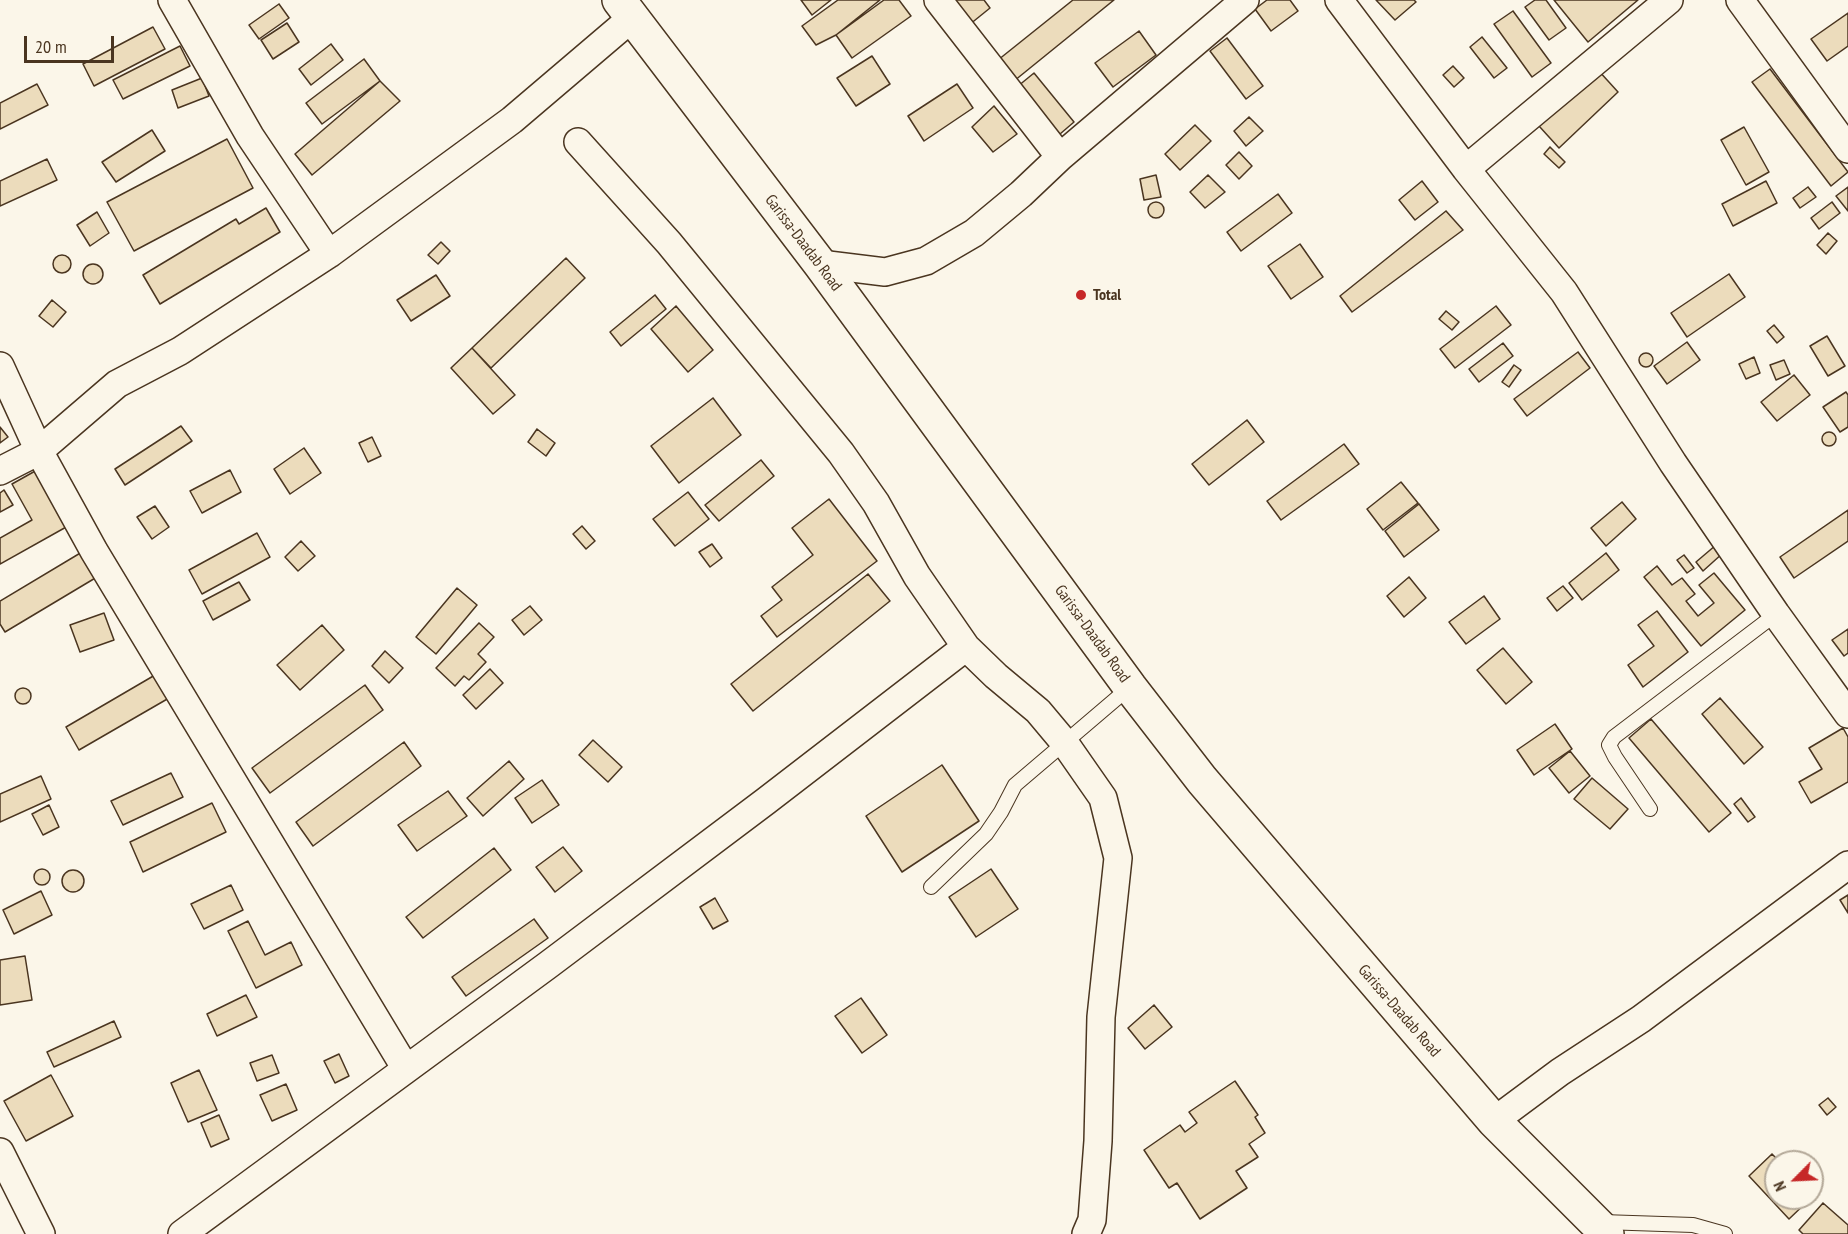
<!DOCTYPE html>
<html>
<head>
<meta charset="utf-8">
<style>
  body { margin:0 }
  #map { position:relative; width:1848px; height:1234px; overflow:hidden; background:#fbf6e9; font-family:"PT Sans Narrow",sans-serif }
  canvas { display:block }
  .north { position:absolute; left:1764px; top:1150px; width:60px; height:60px; box-sizing:border-box; background:#fbf6e9; border:2px solid #b4a999; border-radius:50%; rotate:246deg; font-size:16px; font-weight:700; line-height:24px; text-align:center; color:#4a3520 }
  .north::after { content:''; display:block; margin:auto; width:21px; height:27px; background:#c62828; clip-path:polygon(50% 0,100% 100%,50% 72%,0 100%) }
  .scale { position:absolute; left:24px; top:36px; width:90px; height:27px; box-sizing:border-box; border:3px solid #4a3520; border-top:0; padding-left:8px; font-size:18px; line-height:21px; white-space:nowrap; color:#4a3520; -webkit-text-stroke:4px #fbf6e9; paint-order:stroke }
</style>
</head>
<body>
<div id="map">
<canvas width="1848" height="1234"></canvas>
<div class="north">N</div>
<div class="scale">20 m</div>
</div>
<script>
const c = document.querySelector('canvas').getContext('2d');
c.lineJoin = 'round';
function fillPath(path, color) {
  c.fillStyle = color;
  c.fill(path, 'evenodd');
}
function shape(rows) {
  const path = new Path2D();
  for (const r of rows) {
    if (r.length === 3) {
      path.moveTo(r[0] + r[2], r[1]);
      path.arc(r[0], r[1], r[2], 0, 2 * Math.PI);
      continue;
    }
    path.moveTo(r[0], r[1]);
    for (let i = 2; i < r.length; i += 2) path.lineTo(r[i], r[i + 1]);
  }
  return path;
}
function strokePath(path, color, width, dash) {
  c.strokeStyle = color;
  c.lineWidth = width;
  c.lineCap = dash ? 'butt' : 'round';
  c.setLineDash(dash || []);
  c.stroke(path);
}
function label(font, color, halo, rows, align = 'center') {
  c.font = font + ' "PT Sans Narrow",sans-serif';
  c.lineWidth = 4.5;
  c.setLineDash([]);
  c.textBaseline = 'middle';
  c.strokeStyle = halo;
  c.fillStyle = color;
  for (const [text, x, y, turn = 0] of rows) {
    c.save();
    c.translate(x, y);
    c.rotate((+turn || 0) * Math.PI / 180);
    c.textAlign = isNaN(turn) ? turn : align;
    if (halo) c.strokeText(text, 0, 0);
    c.fillText(text, 0, 0);
    c.restore();
  }
}
const building = shape([
  [801,0,831,0,812,15,801,0],
  [838,0,880,0,836,35,816,45,802,26,838,0],
  [884,0,899,0,911,16,852,58,836,35,884,0],
  [949,0,984,0,990,8,969,25,949,0],
  [1073,0,1114,0,1014,81,998,60,1073,0],
  [1267,0,1290,0,1298,11,1271,31,1255,9,1267,0],
  [1376,0,1414,0,1416,2,1395,20,1376,0],
  [1535,0,1546,0,1566,28,1549,40,1525,7,1535,0],
  [1554,0,1638,0,1588,42,1554,0],
  [279,4,289,18,259,39,249,25,279,4],
  [1513,11,1551,63,1532,77,1494,24,1513,11],
  [1848,13,1848,46,1827,61,1811,39,1848,13],
  [287,23,299,42,273,59,261,40,287,23],
  [153,27,165,49,94,86,83,64,153,27],
  [1139,31,1156,55,1113,87,1095,63,1139,31],
  [1482,37,1507,68,1494,78,1470,47,1482,37],
  [1227,38,1263,86,1246,99,1210,51,1227,38],
  [331,44,343,60,311,85,299,69,331,44],
  [180,46,190,66,123,99,113,80,180,46],
  [872,56,890,84,856,106,837,78,872,56],
  [364,59,380,81,322,124,306,103,364,59],
  [1453,66,1464,78,1454,87,1443,75,1453,66],
  [1770,69,1848,172,1831,186,1752,82,1770,69],
  [1598,70,1618,92,1559,148,1539,126,1598,70],
  [1034,73,1074,122,1053,140,1012,91,1034,73],
  [202,78,209,96,178,108,172,90,202,78],
  [380,81,400,101,312,175,295,154,380,81],
  [37,84,48,105,0,129,0,103,37,84],
  [957,84,973,108,924,141,908,116,957,84],
  [994,106,1017,134,993,152,972,127,994,106],
  [1249,117,1263,131,1246,146,1234,131,1249,117],
  [1195,125,1211,141,1180,170,1165,154,1195,125],
  [1744,127,1769,172,1746,185,1721,140,1744,127],
  [152,130,165,151,116,182,102,162,152,130],
  [227,139,253,188,134,251,107,202,227,139],
  [1550,147,1565,162,1559,168,1544,154,1550,147],
  [1239,152,1252,166,1239,179,1226,165,1239,152],
  [47,159,57,180,0,206,0,181,47,159],
  [1156,175,1161,197,1144,200,1140,179,1156,175],
  [1208,175,1225,192,1205,208,1190,192,1208,175],
  [1422,181,1438,202,1415,220,1399,200,1422,181],
  [1766,181,1777,203,1733,226,1722,204,1766,181],
  [1808,187,1816,197,1800,208,1793,198,1808,187],
  [1848,187,1848,211,1836,196,1848,187],
  [1278,194,1292,213,1241,251,1227,232,1278,194],
  [1156,210,8],
  [1832,202,1840,213,1819,229,1811,218,1832,202],
  [266,208,280,232,160,304,143,275,236,219,239,224,266,208],
  [1446,211,1463,230,1352,312,1340,296,1446,211],
  [97,212,109,233,90,246,77,225,97,212],
  [1828,233,1837,241,1826,254,1817,245,1828,233],
  [441,242,450,251,438,264,428,255,441,242],
  [1300,244,1323,277,1291,299,1268,266,1300,244],
  [62,264,9],
  [566,258,585,278,491,368,472,348,566,258],
  [93,274,10],
  [1729,274,1745,297,1687,337,1671,313,1729,274],
  [436,275,450,296,411,321,397,300,436,275],
  [655,295,666,309,621,346,610,332,655,295],
  [52,300,66,312,53,327,39,316,52,300],
  [676,306,713,350,688,372,651,329,676,306],
  [1496,306,1511,325,1455,368,1440,349,1496,306],
  [1446,311,1459,322,1452,330,1439,319,1446,311],
  [1774,325,1784,337,1777,343,1767,331,1774,325],
  [1827,336,1845,366,1828,376,1810,346,1827,336],
  [1687,342,1700,360,1667,384,1654,366,1687,342],
  [1503,343,1513,356,1479,382,1469,369,1503,343],
  [472,348,515,395,493,414,451,368,472,348],
  [1578,352,1590,368,1527,416,1514,399,1578,352],
  [1646,360,7],
  [1754,357,1760,373,1746,379,1739,364,1754,357],
  [1784,360,1790,374,1776,380,1770,365,1784,360],
  [1514,365,1521,370,1509,387,1502,382,1514,365],
  [1794,375,1810,395,1777,421,1761,402,1794,375],
  [1846,392,1848,395,1848,427,1840,432,1823,407,1846,392],
  [713,398,741,435,679,483,651,446,713,398],
  [1247,420,1264,442,1209,485,1192,464,1247,420],
  [181,426,192,441,125,485,115,469,181,426],
  [0,427,8,437,0,443,0,427],
  [537,429,555,443,546,456,528,442,537,429],
  [1829,439,7],
  [372,437,381,456,368,462,359,443,372,437],
  [1344,444,1359,464,1281,520,1267,501,1344,444],
  [304,448,321,473,290,494,274,469,304,448],
  [761,460,774,476,719,521,705,505,761,460],
  [37,470,68,526,0,564,0,538,32,520,12,484,37,470],
  [230,470,241,492,202,513,190,491,230,470],
  [1401,482,1418,503,1383,530,1367,509,1401,482],
  [4,490,13,505,0,512,0,493,4,490],
  [688,492,709,519,675,546,653,519,688,492],
  [829,499,877,561,777,637,761,616,782,600,772,587,813,555,792,528,829,499],
  [1622,502,1636,519,1606,546,1591,528,1622,502],
  [1419,504,1439,530,1404,557,1385,531,1419,504],
  [155,506,169,527,152,539,137,517,155,506],
  [1848,510,1848,541,1794,578,1780,557,1848,510],
  [582,526,595,541,586,549,573,534,582,526],
  [257,533,270,557,202,594,189,570,257,533],
  [301,541,315,556,298,571,285,557,301,541],
  [712,544,722,558,710,567,699,552,712,544],
  [1716,545,1723,553,1703,571,1696,562,1716,545],
  [87,549,102,574,5,632,0,624,0,601,87,549],
  [1606,553,1619,570,1582,600,1569,583,1606,553],
  [1684,555,1694,568,1687,573,1677,560,1684,555],
  [1657,566,1672,585,1682,578,1695,594,1686,601,1698,616,1714,603,1699,585,1714,573,1745,610,1701,646,1644,577,1657,566],
  [868,574,890,601,753,711,731,684,868,574],
  [1409,577,1426,598,1404,617,1387,596,1409,577],
  [239,582,250,600,213,620,203,601,239,582],
  [1563,586,1573,598,1557,611,1547,598,1563,586],
  [457,588,477,605,436,654,416,637,457,588],
  [1484,596,1500,619,1466,644,1449,622,1484,596],
  [530,606,542,620,524,635,512,620,530,606],
  [1657,611,1688,652,1643,687,1628,665,1654,646,1638,625,1657,611],
  [104,613,114,640,80,652,70,625,104,613],
  [479,623,494,637,478,654,486,662,469,680,464,676,455,686,436,668,479,623],
  [322,625,344,650,300,690,277,665,322,625],
  [1848,629,1848,653,1844,656,1832,640,1848,629],
  [1503,648,1532,682,1506,704,1477,670,1503,648],
  [385,651,403,668,389,683,372,666,385,651],
  [490,669,503,683,476,709,463,695,490,669],
  [155,675,169,698,79,750,66,727,155,675],
  [365,685,383,710,270,793,252,768,365,685],
  [23,696,8],
  [1720,698,1763,747,1744,764,1702,714,1720,698],
  [1651,719,1731,813,1709,832,1629,738,1651,719],
  [1555,724,1572,749,1534,775,1517,750,1555,724],
  [1843,728,1848,737,1848,782,1811,803,1799,782,1822,769,1809,748,1843,728],
  [593,740,622,767,608,782,579,755,593,740],
  [404,742,421,766,313,846,296,822,404,742],
  [1570,751,1590,776,1569,793,1549,768,1570,751],
  [509,761,524,779,483,816,467,798,509,761],
  [942,765,979,821,902,872,866,816,942,765],
  [171,773,183,797,123,825,111,801,171,773],
  [41,776,51,799,0,822,0,794,41,776],
  [1592,778,1628,809,1610,829,1574,799,1592,778],
  [542,780,559,805,532,823,515,798,542,780],
  [448,791,467,816,417,851,398,825,448,791],
  [1741,798,1755,817,1748,822,1734,804,1741,798],
  [212,803,226,832,143,872,130,842,212,803],
  [49,805,59,827,43,835,32,814,49,805],
  [563,847,582,871,555,892,536,867,563,847],
  [494,848,511,870,423,938,406,917,494,848],
  [42,877,8],
  [991,869,1018,909,976,937,949,897,991,869],
  [73,881,11],
  [231,885,243,910,204,929,191,904,231,885],
  [41,891,52,915,14,934,3,910,41,891],
  [1848,895,1848,913,1840,900,1848,895],
  [715,898,728,921,713,929,700,907,715,898],
  [534,919,548,938,466,996,452,977,534,919],
  [248,921,265,955,291,942,302,965,256,988,228,931,248,921],
  [25,956,32,1000,0,1005,0,960,25,956],
  [246,995,257,1017,217,1036,207,1014,246,995],
  [861,998,887,1035,862,1053,835,1016,861,998],
  [1154,1005,1172,1027,1145,1049,1128,1028,1154,1005],
  [114,1021,121,1037,54,1067,47,1052,114,1021],
  [339,1054,349,1076,335,1083,324,1061,339,1054],
  [272,1055,279,1073,257,1081,250,1063,272,1055],
  [199,1070,217,1110,188,1122,171,1083,199,1070],
  [51,1075,73,1116,26,1141,4,1101,51,1075],
  [1235,1081,1258,1115,1255,1117,1265,1133,1249,1144,1258,1157,1236,1171,1247,1188,1200,1219,1177,1183,1169,1188,1144,1150,1180,1125,1185,1132,1197,1123,1189,1112,1235,1081],
  [286,1084,297,1110,272,1121,260,1095,286,1084],
  [1828,1098,1836,1107,1827,1115,1819,1105,1828,1098],
  [219,1115,229,1139,211,1147,201,1123,219,1115],
  [1772,1154,1780,1162,1776,1162,1776,1198,1811,1198,1789,1219,1749,1176,1772,1154],
  [1823,1203,1848,1225,1848,1234,1803,1234,1799,1230,1823,1203]
]);
fillPath(building, '#ecdcbc');
strokePath(building, '#4a3520', 1.5);
const service = shape([
  [1650,809,1615,757,1609,745,1614,737,1776,614],
  [931,887,986,834,1001,812,1015,785,1130,687],
  [1602,1222,1693,1225,1725,1234]
]);
const minor = shape([
  [172,0,250,136,329,254],
  [938,0,1060,157,1245,0],
  [1339,0,1466,169,1564,292,1673,463,1776,614,1848,714],
  [1740,0,1848,149],
  [578,142,669,243,841,453,876,503,917,576,966,647,996,676,1038,711,1064,742,1103,798,1118,858,1101,1017,1098,1141,1092,1220,1086,1234],
  [1466,169,1669,0],
  [820,264,885,272,926,261,974,233,1021,194,1060,157],
  [0,366,39,451,94,551,406,1069],
  [0,471,39,451,117,384,180,351,329,254,512,120,633,17],
  [1494,1121,1560,1072,1641,1019,1848,865],
  [0,1152,41,1234],
  [182,1234,548,965,766,801,966,647]
]);
const trunk = shape([
  [619,0,820,264,1130,687,1202,780,1494,1121,1607,1234]
]);
strokePath(service, '#4a3520', 16);
strokePath(minor, '#4a3520', 30);
strokePath(trunk, '#4a3520', 36);
strokePath(service, '#fbf6e9', 14);
strokePath(minor, '#fbf6e9', 27);
strokePath(trunk, '#fbf6e9', 33);
for (const [x, y, r, color] of [
  [1081,295,6,"#c62828"]
]) {
  const dot = new Path2D();
  dot.arc(x, y, r, 0, 2 * Math.PI);
  c.fillStyle = color;
  c.fill(dot);
  strokePath(dot, '#fbf6e9', 2);
}
label('16px', '#4a3520', '#fbf6e9', [
  ["Garissa-Daadab Road",803,243,53],
  ["Garissa-Daadab Road",1092,634,54],
  ["Garissa-Daadab Road",1399,1011,49]
]);
label('bold 16px', '#4a3520', '#fbf6e9', [
  ["Total",1093,295]
], 'left');
</script>
</body>
</html>
